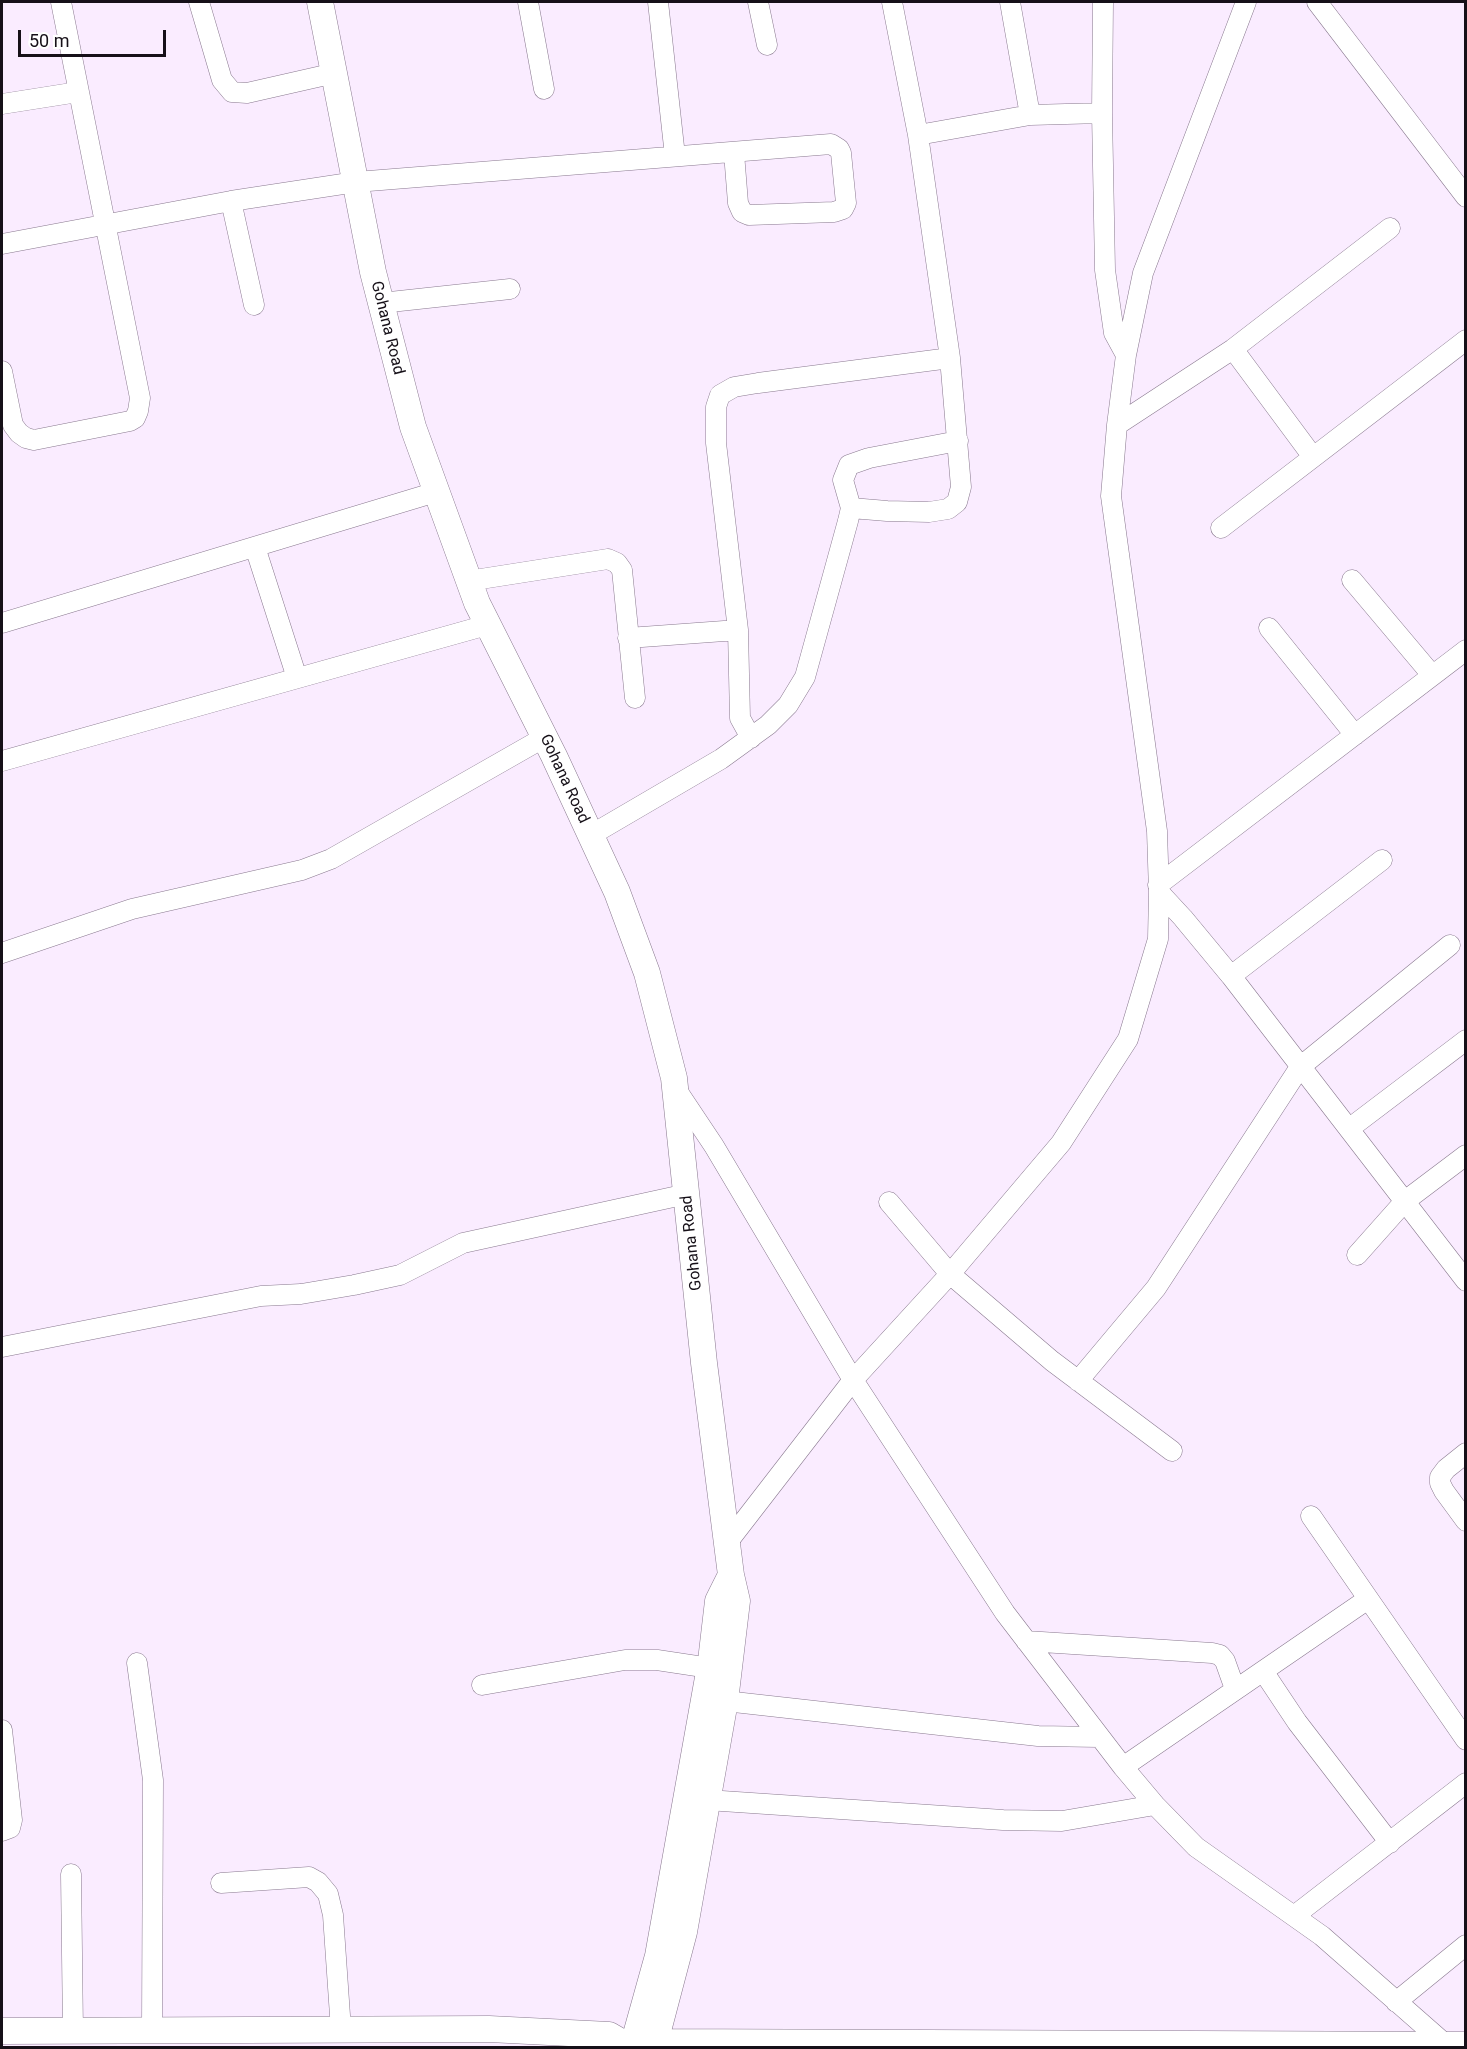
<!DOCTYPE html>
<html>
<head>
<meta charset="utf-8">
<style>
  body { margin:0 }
  #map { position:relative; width:1467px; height:2049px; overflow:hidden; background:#faecff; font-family:Roboto,sans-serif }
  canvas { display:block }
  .frame { position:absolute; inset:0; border:3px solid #161018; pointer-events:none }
  .scale { position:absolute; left:18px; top:30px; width:148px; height:27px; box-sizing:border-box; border:3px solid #161018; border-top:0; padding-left:8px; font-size:18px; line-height:21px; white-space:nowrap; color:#161018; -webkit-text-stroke:4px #fff; paint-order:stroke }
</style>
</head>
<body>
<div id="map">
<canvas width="1467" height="2049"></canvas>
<div class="frame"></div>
<div class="scale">50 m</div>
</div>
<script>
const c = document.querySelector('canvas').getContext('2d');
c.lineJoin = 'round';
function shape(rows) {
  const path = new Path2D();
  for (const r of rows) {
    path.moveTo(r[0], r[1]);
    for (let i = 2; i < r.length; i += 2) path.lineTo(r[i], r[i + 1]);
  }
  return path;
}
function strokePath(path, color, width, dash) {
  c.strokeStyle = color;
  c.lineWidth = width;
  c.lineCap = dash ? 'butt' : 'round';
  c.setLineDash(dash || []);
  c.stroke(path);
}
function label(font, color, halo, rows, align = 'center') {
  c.font = font + ' Roboto,sans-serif';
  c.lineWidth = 4.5;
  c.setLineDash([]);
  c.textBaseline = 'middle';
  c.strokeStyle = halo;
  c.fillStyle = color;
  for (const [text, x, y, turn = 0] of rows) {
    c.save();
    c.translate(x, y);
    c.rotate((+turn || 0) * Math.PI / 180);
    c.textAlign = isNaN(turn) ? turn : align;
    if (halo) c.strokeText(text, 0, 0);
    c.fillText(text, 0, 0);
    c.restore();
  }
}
const minor = shape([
  [199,2,222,80,232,92,247,93,335,73],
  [528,2,544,89],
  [658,2,675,156],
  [758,2,767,45],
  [1010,2,1030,115],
  [1317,2,1466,197],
  [2,104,78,92],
  [1102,113,1105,270,1114,333,1126,355],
  [918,135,1030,115,1102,113,1103,2],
  [231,201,254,305],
  [2,244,231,201,356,182,831,144,839,149,841,153,846,203,843,209,834,212,749,215,742,212,738,203,734,153],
  [381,303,510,289],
  [1233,349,1313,457],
  [2,371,13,425,19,433,26,438,34,440,130,421,135,418,138,411,140,398,61,2],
  [1117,425,1233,349,1390,228],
  [851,508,887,511,929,512,948,509,957,502,961,487,950,358,918,135,892,2],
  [1221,528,1466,340],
  [255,547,297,678],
  [1352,580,1432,675],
  [468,581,608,559,617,563,622,570,635,698],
  [2,623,436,492],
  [1269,628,1355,735],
  [628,638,738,630],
  [751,738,740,718,738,630,716,443,716,407,720,395,734,387,758,383,950,358],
  [2,761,487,625],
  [591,835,721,759,768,725,788,705,805,677,848,521,851,508,843,480,849,465,869,458,958,441],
  [1158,885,1466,650],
  [1159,892,1183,918,1231,976,1466,1281],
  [2,953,132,909,302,870,331,859,545,737],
  [1231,976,1382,860],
  [676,1089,714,1146,853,1380,1005,1613,1123,1767,1155,1805,1196,1847,1322,1936,1445,2044],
  [1350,1128,1466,1040],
  [889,1202,950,1274,1052,1361,1172,1451],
  [1357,1255,1405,1201,1466,1155],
  [2,1347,261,1296,301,1294,354,1285,400,1275,463,1243,687,1194],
  [1078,1381,1156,1288,1300,1067,1450,945],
  [1466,1453,1446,1469,1440,1477,1440,1483,1444,1491,1466,1521],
  [1311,1516,1466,1740],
  [727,1543,853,1380,950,1274,1061,1143,1128,1039,1158,939,1159,892,1157,831,1111,496,1117,425,1126,355,1143,273,1246,2],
  [1026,1641,1212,1653,1220,1655,1225,1661,1235,1689],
  [137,1663,153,1780,152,2031],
  [1263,1671,1297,1722,1390,1843],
  [482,1685,625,1660,657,1660,710,1668],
  [725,1701,1038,1736,1099,1737],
  [2,1730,12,1820,10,1828,2,1831],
  [1123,1767,1368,1599],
  [707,1800,1003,1820,1062,1821,1155,1805],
  [71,1874,73,2032],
  [221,1883,309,1877,318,1882,328,1894,333,1915,341,2030],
  [1294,1916,1466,1783],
  [1396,2002,1466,1945]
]);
const major = shape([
  [320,2,373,272,413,427,477,603,554,756,617,892,647,973,674,1078,704,1363,731,1575,737,1601,725,1701,684,1932,655,2042],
  [2,2031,489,2029,609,2035,621,2042],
  [634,2042,658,1956,711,1661,718,1601,731,1575],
  [610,2048,621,2042,655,2042,1466,2045]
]);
strokePath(minor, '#89798f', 21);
strokePath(major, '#89798f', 27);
strokePath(minor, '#fff', 20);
strokePath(major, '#fff', 26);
label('16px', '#161018', '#fff', [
  ["Gohana Road",387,328,76],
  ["Gohana Road",564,779,65],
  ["Gohana Road",692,1243,-96]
]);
</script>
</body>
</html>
